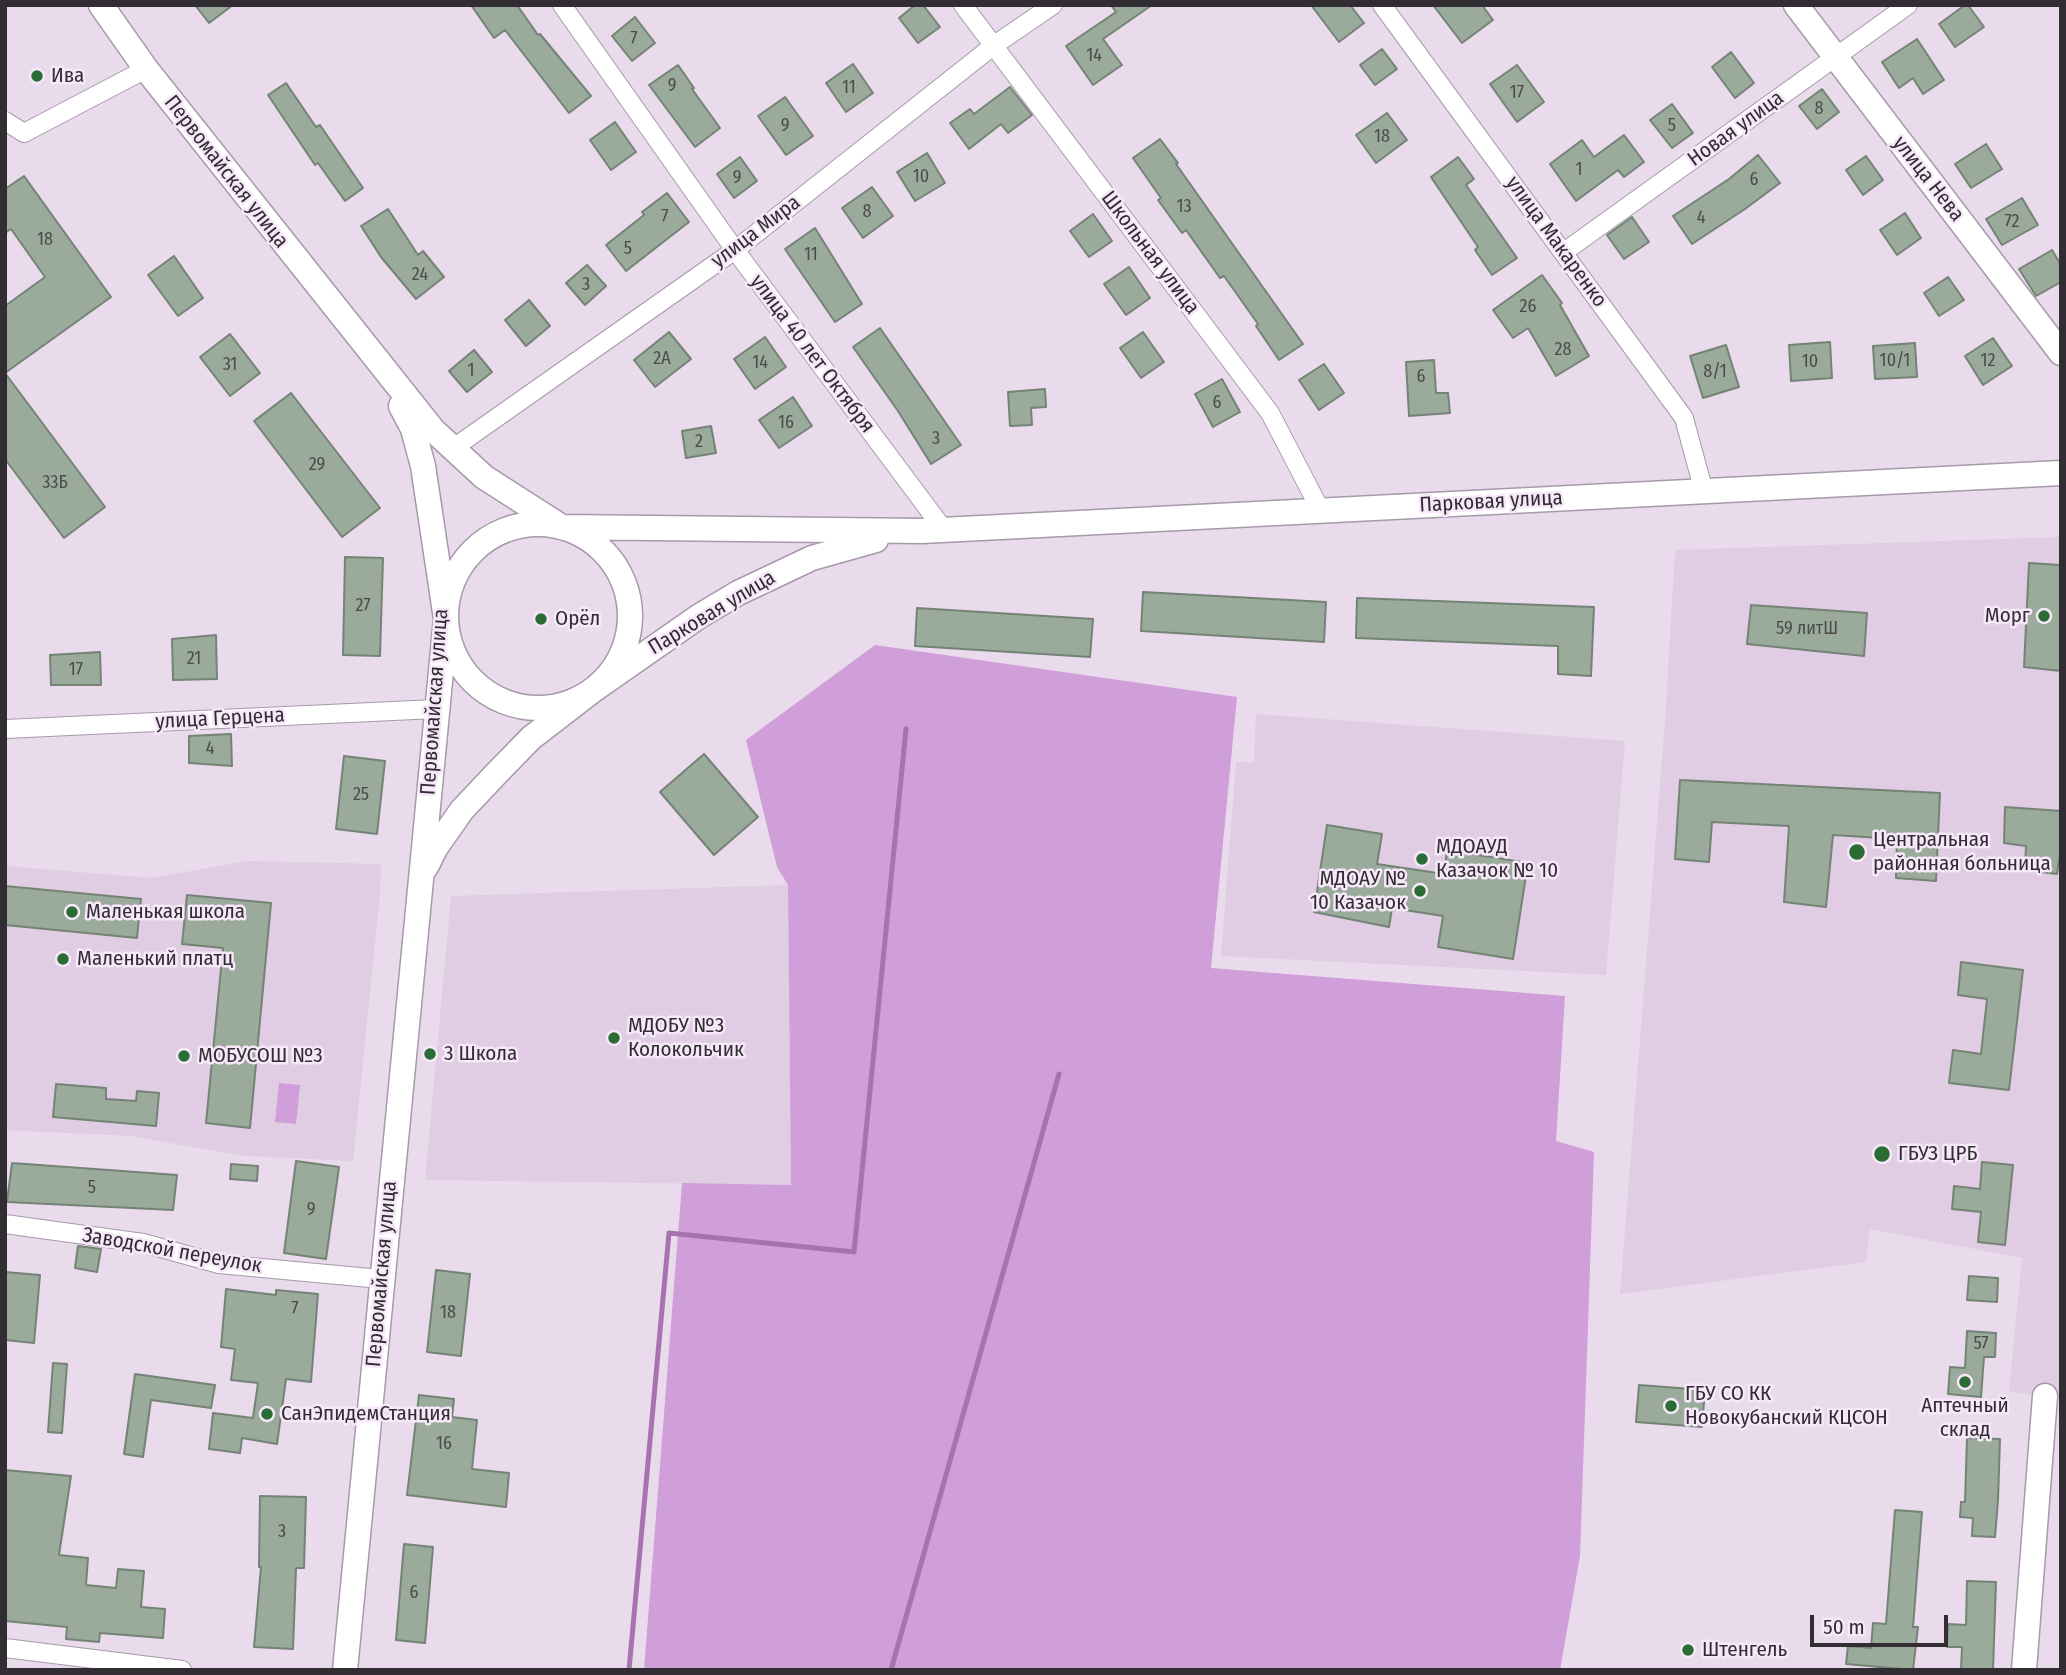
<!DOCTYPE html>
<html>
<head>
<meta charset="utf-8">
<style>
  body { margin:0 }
  #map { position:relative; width:2066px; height:1675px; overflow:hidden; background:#e9dbec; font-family:"Fira Sans Condensed",sans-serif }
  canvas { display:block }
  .frame { position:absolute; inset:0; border:7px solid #322c33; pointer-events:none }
  .scale { position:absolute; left:1810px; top:1615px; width:138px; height:32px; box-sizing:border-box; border:4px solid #322c33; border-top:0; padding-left:9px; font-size:21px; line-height:24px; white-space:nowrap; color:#322c33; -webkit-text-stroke:5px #f7e8f9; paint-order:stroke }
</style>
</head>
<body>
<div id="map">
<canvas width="2066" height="1675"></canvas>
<div class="frame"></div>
<div class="scale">50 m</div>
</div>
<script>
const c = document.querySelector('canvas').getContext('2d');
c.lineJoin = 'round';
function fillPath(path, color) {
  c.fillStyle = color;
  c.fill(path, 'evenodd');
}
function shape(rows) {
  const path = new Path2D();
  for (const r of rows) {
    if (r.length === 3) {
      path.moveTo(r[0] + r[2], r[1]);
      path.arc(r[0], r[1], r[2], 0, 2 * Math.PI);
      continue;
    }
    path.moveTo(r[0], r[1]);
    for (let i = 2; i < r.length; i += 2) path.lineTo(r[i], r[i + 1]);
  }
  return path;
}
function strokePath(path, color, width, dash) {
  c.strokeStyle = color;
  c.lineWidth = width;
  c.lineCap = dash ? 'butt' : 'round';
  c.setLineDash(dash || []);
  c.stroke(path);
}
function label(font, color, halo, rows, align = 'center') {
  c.font = font + ' "Fira Sans Condensed",sans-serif';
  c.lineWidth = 5;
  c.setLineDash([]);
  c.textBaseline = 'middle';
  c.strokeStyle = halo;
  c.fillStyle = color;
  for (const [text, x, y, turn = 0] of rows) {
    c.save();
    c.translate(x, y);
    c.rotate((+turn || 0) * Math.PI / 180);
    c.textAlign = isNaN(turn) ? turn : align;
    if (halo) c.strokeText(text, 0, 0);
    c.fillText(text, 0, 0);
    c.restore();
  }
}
fillPath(shape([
  [2061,537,2061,1399,2009,1391,2022,1258,1870,1229,1866,1262,1620,1294,1665,721,1675,550],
  [1256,714,1625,741,1606,975,1221,956,1236,762,1254,762],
  [248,861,381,864,380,895,353,1161,245,1156,130,1136,5,1130,5,866,151,878],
  [788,885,791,1185,425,1180,451,896]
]), '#e0cce3');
fillPath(shape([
  [875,645,1237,697,1211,968,1565,996,1556,1141,1594,1152,1580,1556,1560,1670,644,1670,682,1183,791,1185,788,885,777,867,746,740],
  [279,1083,300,1085,296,1124,275,1122]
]), '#d09ed8');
strokePath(shape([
  [629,1670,669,1233,854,1252,906,729],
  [891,1670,1059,1074]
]), '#a872b1', 5);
const building = shape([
  [195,5,233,5,209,23,195,5],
  [471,5,517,5,538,35,540,34,591,96,569,113,505,30,494,38,471,5],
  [915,5,923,5,940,27,918,43,899,18,915,5],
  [1111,5,1152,5,1103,39,1122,65,1093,85,1066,46,1116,12,1111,5],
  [1311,5,1350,5,1364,23,1339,42,1311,5],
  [1433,5,1482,5,1493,20,1462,43,1433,5],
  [1965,5,1968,5,1984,27,1955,47,1939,24,1965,5],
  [635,17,655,43,632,61,612,36,635,17],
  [1917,39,1944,80,1923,94,1913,78,1899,88,1882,62,1917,39],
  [1382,49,1397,69,1375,85,1360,65,1382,49],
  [1731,52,1754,83,1735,98,1712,67,1731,52],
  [853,64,873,93,846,112,826,83,853,64],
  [678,65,694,88,692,89,720,128,695,147,649,85,678,65],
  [1517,65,1544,102,1517,122,1490,84,1517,65],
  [286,83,316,127,320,125,363,188,345,201,318,163,315,165,268,95,286,83],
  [1010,87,1032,115,1008,133,1001,124,969,149,950,123,970,109,974,114,1010,87],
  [1822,89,1839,112,1817,129,1799,106,1822,89],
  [785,97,813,136,786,155,758,116,785,97],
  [1672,104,1693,133,1672,148,1650,120,1672,104],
  [1387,113,1407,140,1376,163,1356,135,1387,113],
  [615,122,636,152,611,170,590,140,615,122],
  [1624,135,1644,162,1624,177,1618,170,1576,201,1550,164,1582,140,1594,157,1624,135],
  [1160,139,1178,163,1176,164,1303,344,1279,360,1256,326,1258,324,1224,276,1220,278,1186,230,1182,233,1158,200,1161,198,1133,158,1160,139],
  [1986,144,2002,169,1971,188,1955,164,1986,144],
  [927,153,945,183,915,201,897,172,927,153],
  [1758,155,1780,183,1745,209,1692,244,1673,216,1729,179,1758,155],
  [1866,156,1883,180,1863,195,1846,170,1866,156],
  [740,157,757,181,734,198,717,174,740,157],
  [1458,157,1474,179,1466,185,1517,258,1492,275,1475,250,1478,247,1431,177,1458,157],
  [24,176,111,297,5,373,5,306,45,277,11,229,5,233,5,189,24,176],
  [872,187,893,216,863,238,842,208,872,187],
  [667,193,689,222,626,271,606,245,644,215,642,212,667,193],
  [2022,198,2038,225,2002,245,1986,219,2022,198],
  [388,209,418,255,423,251,444,277,416,299,381,257,361,226,388,209],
  [1905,213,1921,238,1897,255,1880,230,1905,213],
  [1093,214,1112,241,1089,257,1070,231,1093,214],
  [1632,217,1649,242,1624,259,1607,235,1632,217],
  [815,228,862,304,835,322,785,249,815,228],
  [2052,250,2061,265,2061,282,2036,296,2019,269,2052,250],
  [174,256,203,298,178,316,148,275,174,256],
  [587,265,606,286,585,305,566,283,587,265],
  [1129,267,1150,298,1126,315,1104,284,1129,267],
  [1542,275,1562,303,1560,305,1589,356,1556,376,1528,328,1513,338,1493,310,1542,275],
  [1948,277,1964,300,1939,316,1924,293,1948,277],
  [529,300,550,326,526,346,505,320,529,300],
  [880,328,961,445,931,464,898,411,853,347,880,328],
  [669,332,691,359,655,387,634,360,669,332],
  [1143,332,1164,362,1141,378,1120,348,1143,332],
  [230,334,260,373,230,396,200,357,230,334],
  [765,337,786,367,755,389,734,359,765,337],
  [1993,338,2012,366,1983,385,1965,356,1993,338],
  [1830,342,1832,378,1791,381,1789,345,1830,342],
  [1915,343,1917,377,1875,379,1873,346,1915,343],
  [1726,345,1739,387,1703,398,1690,356,1726,345],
  [474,350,492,372,467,392,449,371,474,350],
  [1434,360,1436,393,1448,393,1450,413,1409,416,1406,362,1434,360],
  [1324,364,1344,393,1319,410,1299,380,1324,364],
  [5,373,105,507,64,538,5,459,5,373],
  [1222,379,1240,412,1213,427,1195,394,1222,379],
  [1045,389,1046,407,1031,408,1032,425,1010,426,1008,392,1045,389],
  [291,393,380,508,342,537,254,421,291,393],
  [793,397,812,426,779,448,759,420,793,397],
  [711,426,716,453,686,458,682,431,711,426],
  [345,557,383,558,380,656,343,655,345,557],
  [2029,563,2061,565,2061,671,2024,667,2029,563],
  [1143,592,1326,602,1324,642,1141,631,1143,592],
  [1357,598,1594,607,1591,676,1558,674,1558,646,1356,638,1357,598],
  [1751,605,1867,613,1864,656,1747,644,1751,605],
  [917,608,1093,619,1090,657,915,646,917,608],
  [216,635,217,679,173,680,172,639,216,635],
  [100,652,101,685,51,685,50,655,100,652],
  [231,734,232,766,189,763,189,736,231,734],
  [704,754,758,817,714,855,660,792,704,754],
  [344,756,385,761,377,834,336,829,344,756],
  [1680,780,1940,793,1936,881,1896,878,1897,839,1833,835,1826,907,1784,902,1789,826,1712,822,1709,862,1675,859,1680,780],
  [2005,807,2061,811,2061,847,2057,874,2025,870,2026,846,2004,843,2005,807],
  [1327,825,1382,834,1377,864,1444,874,1447,850,1528,863,1513,959,1438,947,1443,916,1392,908,1389,927,1314,912,1327,825],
  [5,886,141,899,137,938,5,925,5,886],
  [187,895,271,903,250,1128,206,1123,223,948,182,944,187,895],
  [1961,962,2023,970,2009,1090,1949,1083,1953,1050,1981,1054,1987,999,1958,995,1961,962],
  [56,1084,106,1088,106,1099,136,1101,137,1091,159,1093,156,1126,53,1117,56,1084],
  [296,1161,339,1167,326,1259,284,1253,296,1161],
  [1982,1162,2013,1165,2005,1245,1978,1242,1981,1212,1952,1209,1954,1186,1980,1189,1982,1162],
  [12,1163,177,1175,173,1210,7,1202,12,1163],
  [231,1164,258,1166,257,1181,230,1179,231,1164],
  [78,1246,101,1249,97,1272,75,1268,78,1246],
  [436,1270,470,1274,461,1356,427,1352,436,1270],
  [5,1272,40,1275,34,1343,5,1340,5,1272],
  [1969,1276,1998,1278,1997,1302,1967,1300,1969,1276],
  [226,1289,276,1295,276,1290,318,1294,311,1382,286,1379,277,1444,242,1438,240,1453,209,1449,213,1413,253,1418,258,1383,231,1380,235,1349,221,1347,226,1289],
  [1967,1331,1996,1333,1995,1357,1984,1357,1981,1397,1948,1394,1950,1367,1965,1368,1967,1331],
  [53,1363,67,1364,62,1433,48,1432,53,1363],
  [135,1374,215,1385,211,1408,151,1400,143,1457,124,1454,135,1374],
  [1639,1385,1705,1390,1702,1427,1636,1422,1639,1385],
  [419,1395,454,1399,452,1417,477,1420,472,1469,509,1473,506,1507,407,1495,419,1395],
  [1967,1438,2000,1439,1998,1500,1995,1537,1972,1536,1973,1518,1960,1517,1961,1502,1965,1502,1967,1438],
  [5,1470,71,1476,59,1555,88,1558,86,1585,116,1588,118,1569,144,1571,141,1607,165,1609,163,1638,100,1633,99,1642,66,1639,67,1627,5,1621,5,1470],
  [260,1496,306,1497,304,1568,296,1568,293,1649,254,1647,261,1567,259,1567,260,1496],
  [1895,1510,1922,1512,1913,1627,1918,1627,1913,1670,1846,1664,1848,1646,1871,1648,1873,1623,1886,1624,1895,1510],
  [404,1544,433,1547,425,1643,396,1640,404,1544],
  [1967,1581,1996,1582,1993,1670,1961,1670,1962,1647,1947,1647,1948,1624,1966,1625,1967,1581]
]);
fillPath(building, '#9aaa9b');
strokePath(building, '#748375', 2);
const street = shape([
  [562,5,735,250,944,530],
  [963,5,1270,413,1321,511],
  [1382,5,1684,418,1704,492],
  [5,121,24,133,146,69],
  [1564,252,1908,5],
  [452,449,735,250,993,46,1053,5],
  [5,729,436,709],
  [5,1224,143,1243,219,1264,381,1279],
  [5,1648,182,1670]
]);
const secondary = shape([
  [101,5,146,69,433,430,484,477,562,527,922,531,2061,473],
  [1796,5,2061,353],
  [538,616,92],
  [426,867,436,847,462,810,495,775,531,738,592,691,698,617,738,593,812,558,876,540],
  [345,1670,446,619,423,466,413,429,401,406],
  [2024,1670,2045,1396]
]);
strokePath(street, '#a699a9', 20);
strokePath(secondary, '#a699a9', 27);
strokePath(street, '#fff', 18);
strokePath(secondary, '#fff', 24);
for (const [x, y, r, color] of [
  [37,76,7,"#2b6c35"],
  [2044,616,7,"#2b6c35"],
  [541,619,7,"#2b6c35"],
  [1857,852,9,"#2b6c35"],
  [1422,859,7,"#2b6c35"],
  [1420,891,7,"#2b6c35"],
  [72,912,7,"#2b6c35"],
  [63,959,7,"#2b6c35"],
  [614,1038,7,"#2b6c35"],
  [430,1054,7,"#2b6c35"],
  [184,1056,7,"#2b6c35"],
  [1882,1154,9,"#2b6c35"],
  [1965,1382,7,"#2b6c35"],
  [1671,1406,7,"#2b6c35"],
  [267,1414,7,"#2b6c35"],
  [1688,1650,7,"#2b6c35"]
]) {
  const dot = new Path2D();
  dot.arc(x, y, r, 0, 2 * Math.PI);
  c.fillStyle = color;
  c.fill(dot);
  strokePath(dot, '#f7e8f9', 2.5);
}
label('18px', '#4c4c4d', null, [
  ["7",634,39],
  ["14",1094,56],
  ["9",672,86],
  ["11",849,88],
  ["17",1517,93],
  ["8",1819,109],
  ["9",785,126],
  ["5",1672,126],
  ["18",1382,137],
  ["1",1579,170],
  ["10",921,177],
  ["9",737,178],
  ["6",1754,180],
  ["13",1184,207],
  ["8",867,212],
  ["7",665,217],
  ["4",1701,218],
  ["72",2012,222],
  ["18",45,240],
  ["5",628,249],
  ["11",811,255],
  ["24",420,275],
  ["3",586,285],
  ["26",1528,307],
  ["28",1563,350],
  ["2А",662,359],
  ["10/1",1895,361],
  ["12",1988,361],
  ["10",1810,362],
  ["14",760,363],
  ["31",230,365],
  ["1",471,371],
  ["8/1",1715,372],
  ["6",1421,377],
  ["6",1217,403],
  ["16",786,423],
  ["3",936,439],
  ["2",699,442],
  ["29",317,465],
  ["33Б",55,483],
  ["27",363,606],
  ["59 литШ",1807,629],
  ["21",194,659],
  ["17",76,670],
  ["4",210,749],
  ["25",361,795],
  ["5",92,1188],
  ["9",311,1210],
  ["7",295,1309],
  ["18",448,1313],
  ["57",1981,1344],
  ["16",444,1444],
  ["3",282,1532],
  ["6",414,1593]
]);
label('21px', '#322c33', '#f7e8f9', [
  ["Ива",51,76],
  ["Морг",2030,616,"right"],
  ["Орёл",555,619],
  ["Центральная",1873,840],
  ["районная больница",1873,864],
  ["МДОАУД",1436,847],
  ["Казачок № 10",1436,871],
  ["МДОАУ №",1406,879,"right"],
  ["10 Казачок",1406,903,"right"],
  ["Маленькая школа",86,912],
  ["Маленький платц",77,959],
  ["МДОБУ №3",628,1026],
  ["Колокольчик",628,1050],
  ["3 Школа",444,1054],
  ["МОБУСОШ №3",198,1056],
  ["ГБУЗ ЦРБ",1898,1154],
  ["ГБУ СО КК",1685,1394],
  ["Новокубанский КЦСОН",1685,1418],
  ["Аптечный",1965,1406,"center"],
  ["склад",1965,1430,"center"],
  ["СанЭпидемСтанция",281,1414],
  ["Штенгель",1702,1650]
], 'left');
label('21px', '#322c33', '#f7e8f9', [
  ["Новая улица",1736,129,-36],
  ["Первомайская улица",226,172,52],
  ["улица Нева",1928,179,52],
  ["улица Мира",756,232,-37],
  ["улица Макаренко",1556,242,54],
  ["Школьная улица",1150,253,53],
  ["улица 40 лет Октября",812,354,53],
  ["Парковая улица",1491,502,-3],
  ["Парковая улица",712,613,-31],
  ["Первомайская улица",435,702,-86],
  ["улица Герцена",220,719,-3],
  ["Заводской переулок",172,1251,10],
  ["Первомайская улица",382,1274,-85]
]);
</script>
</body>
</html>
